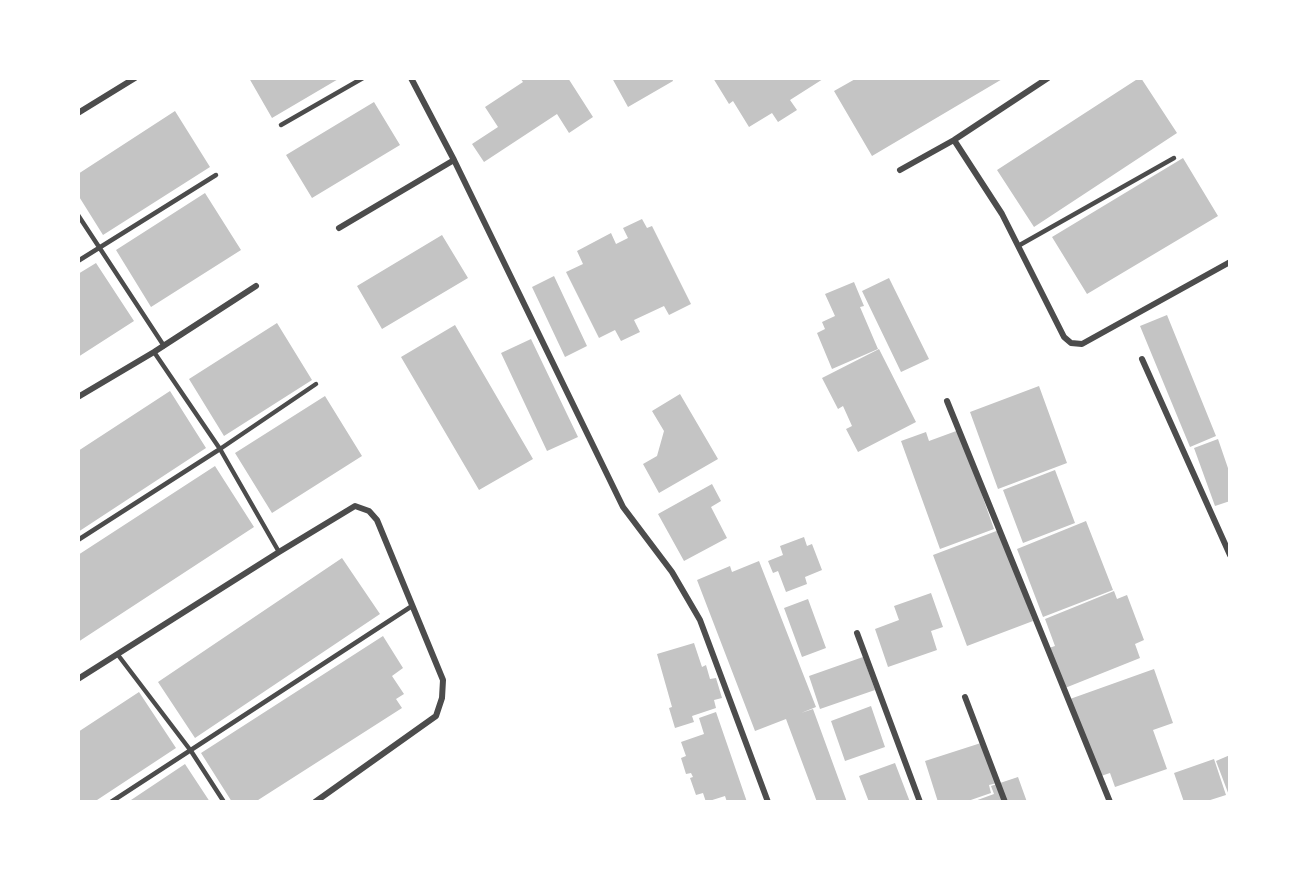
<!DOCTYPE html>
<html>
<head>
<meta charset="utf-8">
<style>
  body { margin:0 }
  #map { position:relative; width:1308px; height:880px; overflow:hidden; background:#fff; font-family:Cabin,sans-serif }
  canvas { display:block }
  .frame { position:absolute; inset:0; border:80px solid #fff; pointer-events:none }
</style>
</head>
<body>
<div id="map">
<canvas width="1308" height="880"></canvas>
<div class="frame"></div>
</div>
<script>
const c = document.querySelector('canvas').getContext('2d');
c.lineJoin = 'round';
function fillPath(path, color) {
  c.fillStyle = color;
  c.fill(path, 'evenodd');
}
function shape(rows) {
  const path = new Path2D();
  for (const r of rows) {
    path.moveTo(r[0], r[1]);
    for (let i = 2; i < r.length; i += 2) path.lineTo(r[i], r[i + 1]);
  }
  return path;
}
function strokePath(path, color, width, dash) {
  c.strokeStyle = color;
  c.lineWidth = width;
  c.lineCap = dash ? 'butt' : 'round';
  c.setLineDash(dash || []);
  c.stroke(path);
}
fillPath(shape([
  [249,78,340,78,272,118],
  [520,78,568,78,593,117,569,133,557,114,484,162,472,144,498,127,485,107,523,82],
  [612,78,672,78,673,81,628,107],
  [713,78,822,78,823,79,790,100,797,110,778,122,772,113,749,127,733,101,729,104],
  [857,78,1004,78,872,156,834,91],
  [1139,78,1141,78,1177,133,1034,227,997,170],
  [374,102,400,145,312,198,286,155],
  [175,111,210,167,103,235,78,195,78,174],
  [1183,158,1218,216,1087,294,1052,237],
  [205,193,241,250,151,307,116,250],
  [642,219,647,228,652,226,691,304,669,315,664,306,634,320,640,332,621,341,615,330,599,338,566,272,583,264,577,251,611,233,616,244,628,238,623,228],
  [442,235,468,278,382,329,357,286],
  [96,263,134,321,78,357,78,274],
  [554,276,587,346,565,357,532,287],
  [889,278,929,359,901,372,862,291],
  [854,282,864,306,860,307,878,349,832,369,817,333,825,329,822,322,835,316,825,294],
  [1167,315,1216,436,1190,447,1140,326],
  [277,323,312,380,224,436,189,379],
  [455,325,533,459,479,490,401,357],
  [531,339,578,437,547,451,501,353],
  [879,349,916,422,858,452,846,429,852,426,843,406,838,409,822,378],
  [1039,386,1067,463,998,489,970,412],
  [170,391,206,448,78,532,78,451],
  [680,394,718,459,659,493,643,464,657,456,664,431,652,411],
  [325,396,362,456,272,513,235,453],
  [959,430,994,529,940,549,901,441,926,432,929,441],
  [1218,439,1230,474,1230,501,1215,506,1194,448],
  [215,466,254,527,78,642,78,555],
  [1055,470,1075,523,1023,543,1003,490],
  [712,484,721,501,711,507,727,538,684,561,658,514],
  [1086,521,1113,590,1043,617,1017,549],
  [999,530,1033,621,967,646,933,555],
  [804,537,807,546,812,544,822,570,805,577,807,584,786,592,778,571,773,573,768,561,783,555,780,546],
  [342,558,380,614,195,738,158,682],
  [759,561,816,707,801,713,813,709,847,802,817,802,786,719,755,731,697,580,730,566,732,572],
  [1114,591,1117,599,1127,595,1144,640,1135,644,1140,658,1065,688,1049,648,1055,646,1045,619],
  [931,593,943,627,931,631,937,650,888,667,875,629,899,620,894,606],
  [808,599,826,648,802,657,784,608],
  [383,636,403,668,392,676,404,694,396,699,402,708,255,802,232,802,201,753],
  [694,643,702,667,706,665,710,679,716,678,722,698,714,700,716,708,692,716,694,722,675,728,669,708,672,707,657,654],
  [863,657,875,690,820,709,809,676],
  [1154,669,1173,723,1153,730,1167,769,1115,787,1110,773,1098,777,1070,699],
  [139,692,176,748,94,802,78,802,78,732],
  [871,706,885,747,845,761,831,721],
  [716,712,747,802,727,802,725,796,706,802,703,793,696,795,690,778,693,777,691,773,686,774,681,758,686,756,681,742,704,734,699,718],
  [984,742,997,783,989,785,991,793,965,802,938,802,925,761],
  [1230,755,1230,798,1216,761],
  [1214,759,1226,795,1204,802,1184,802,1174,773],
  [895,763,910,802,869,802,859,776],
  [185,764,210,802,128,802],
  [1018,777,1027,802,972,802,994,794,991,786]
]), '#c4c4c4');
strokePath(shape([
  [281,125,363,78],
  [78,215,164,346],
  [1018,246,1174,158],
  [78,261,216,175],
  [154,352,220,449,279,552],
  [78,540,220,449,316,384],
  [118,655,191,751,224,802],
  [111,802,412,606]
]), '#4c4c4c', 4.5);
strokePath(shape([
  [411,78,454,160,623,507,672,572,700,620,768,802],
  [78,113,135,78],
  [954,140,1002,214,1064,337,1071,343,1082,344,1230,262],
  [900,170,954,140,1048,78],
  [339,228,454,160],
  [1142,359,1230,555],
  [78,397,154,352,256,286],
  [947,401,1110,802],
  [857,633,920,802],
  [78,679,279,552,355,506,369,511,377,520,443,680,442,698,436,716,315,802],
  [965,697,1005,802]
]), '#4c4c4c', 6);
</script>
</body>
</html>
